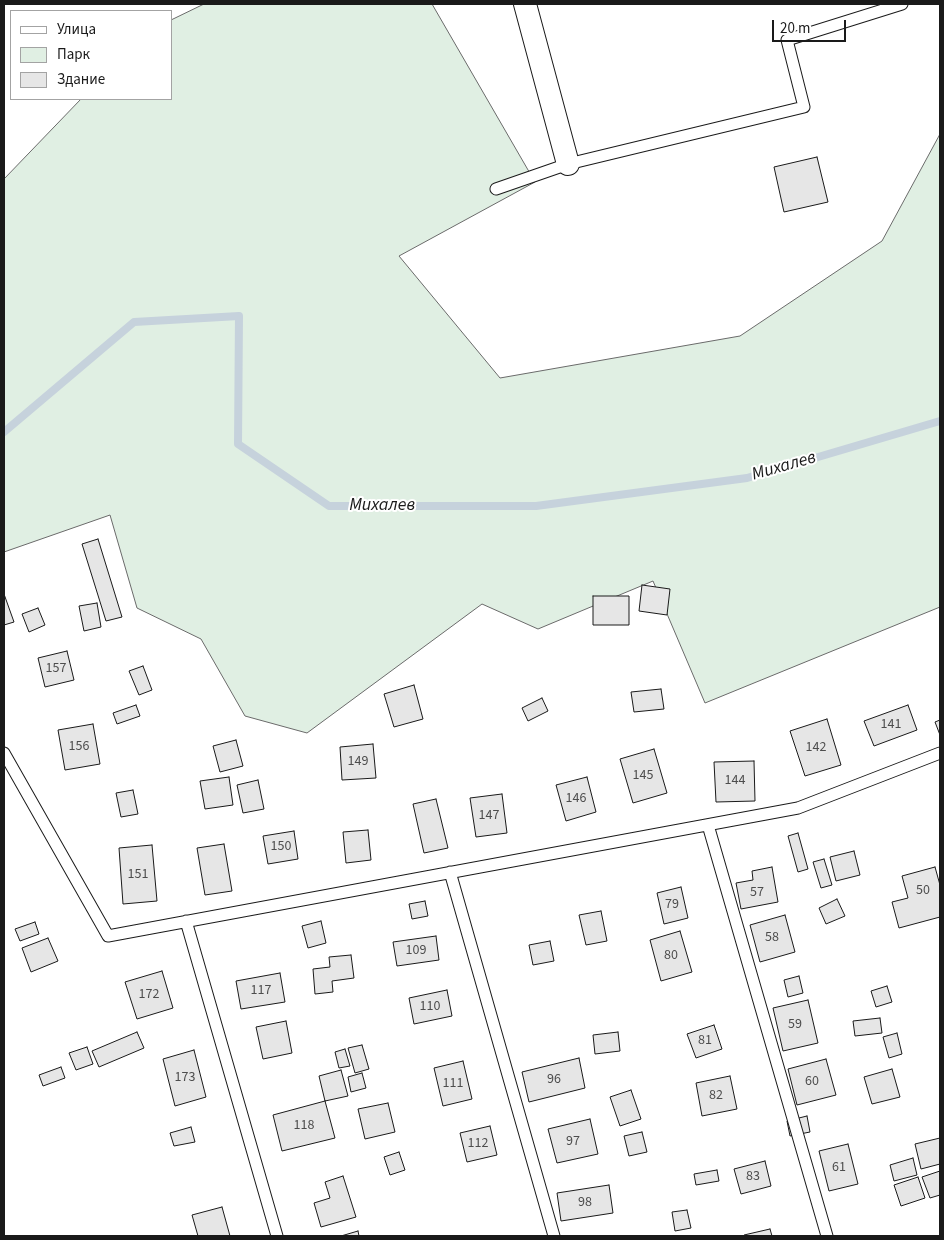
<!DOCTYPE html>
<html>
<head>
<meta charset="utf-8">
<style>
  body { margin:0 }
  #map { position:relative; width:944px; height:1240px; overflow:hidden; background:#fff; font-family:"Source Sans 3",sans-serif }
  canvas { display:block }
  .frame { position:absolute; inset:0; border:5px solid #1a1a1a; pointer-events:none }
  .legend { position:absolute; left:10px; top:10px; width:162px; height:90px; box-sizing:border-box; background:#fff; border:1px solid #a3a3a3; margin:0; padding:6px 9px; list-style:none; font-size:15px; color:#1a1a1a }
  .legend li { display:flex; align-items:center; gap:10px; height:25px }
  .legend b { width:25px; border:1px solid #a3a3a3 }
  .scale { position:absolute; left:772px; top:20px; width:74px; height:22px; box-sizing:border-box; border:2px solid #1a1a1a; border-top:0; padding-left:6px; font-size:15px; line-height:18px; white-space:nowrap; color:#1a1a1a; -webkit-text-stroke:4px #fff; paint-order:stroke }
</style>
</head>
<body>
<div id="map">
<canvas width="944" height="1240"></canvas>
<div class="frame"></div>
<ul class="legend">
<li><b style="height:6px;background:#fff"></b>Улица</li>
<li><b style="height:14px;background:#e0efe3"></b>Парк</li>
<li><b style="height:14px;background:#e6e6e6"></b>Здание</li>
</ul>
<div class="scale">20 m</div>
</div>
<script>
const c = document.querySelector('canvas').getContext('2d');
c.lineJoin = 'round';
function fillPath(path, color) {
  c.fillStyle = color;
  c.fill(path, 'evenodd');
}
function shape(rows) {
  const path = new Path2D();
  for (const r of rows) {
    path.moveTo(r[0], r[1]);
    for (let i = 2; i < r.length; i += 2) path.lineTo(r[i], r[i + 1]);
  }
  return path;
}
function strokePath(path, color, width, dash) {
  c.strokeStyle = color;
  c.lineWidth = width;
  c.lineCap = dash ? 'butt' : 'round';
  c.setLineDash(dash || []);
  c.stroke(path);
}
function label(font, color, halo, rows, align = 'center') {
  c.font = font + ' "Source Sans 3",sans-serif';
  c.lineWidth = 4;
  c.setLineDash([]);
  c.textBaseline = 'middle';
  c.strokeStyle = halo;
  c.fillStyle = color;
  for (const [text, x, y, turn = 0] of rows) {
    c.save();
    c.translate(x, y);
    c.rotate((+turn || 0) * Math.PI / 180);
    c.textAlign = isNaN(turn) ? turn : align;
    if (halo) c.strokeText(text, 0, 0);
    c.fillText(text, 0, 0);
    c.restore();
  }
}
const green = shape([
  [204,4,432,4,535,182,399,256,500,378,740,336,882,241,940,134,940,607,705,703,653,581,538,629,482,604,307,733,245,716,201,639,137,608,110,515,4,552,4,179,81,99,171,99,171,20,204,4]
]);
fillPath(green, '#e0efe3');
strokePath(green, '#6a6a6a', 1);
strokePath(shape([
  [4,432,134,322,239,316,238,444,329,506,536,506,747,478,940,421]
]), '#c6d2dc', 8);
const building = shape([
  [817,157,828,202,784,212,774,167,817,157],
  [98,539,122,617,106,621,82,544,98,539],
  [642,585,670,589,667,615,639,611,642,585],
  [4,594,14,622,4,625,4,594],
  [593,596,629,596,629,625,593,625,593,596],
  [97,603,101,627,84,631,79,606,97,603],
  [38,608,45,625,29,632,22,614,38,608],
  [67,651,74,680,45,687,38,658,67,651],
  [143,666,152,690,139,695,129,671,143,666],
  [414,685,423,719,394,727,384,694,414,685],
  [661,689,664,709,634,712,631,692,661,689],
  [542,698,548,711,528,721,522,708,542,698],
  [136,705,140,716,117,724,113,713,136,705],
  [908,705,917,730,874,746,864,721,908,705],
  [827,719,841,765,805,776,790,731,827,719],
  [940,720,940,735,935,722,940,720],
  [93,724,100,764,65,770,58,730,93,724],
  [236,740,243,766,220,772,213,746,236,740],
  [373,744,376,778,342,780,340,747,373,744],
  [654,749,667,793,633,803,620,759,654,749],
  [754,761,755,801,716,802,714,762,754,761],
  [229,777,233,805,205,809,200,781,229,777],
  [587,777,596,812,566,821,556,785,587,777],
  [258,780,264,809,243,813,237,785,258,780],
  [133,790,138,814,121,817,116,793,133,790],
  [502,794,507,833,476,837,470,798,502,794],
  [436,799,448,848,424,853,413,804,436,799],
  [368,830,371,860,346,863,343,832,368,830],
  [294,831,298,859,268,864,263,836,294,831],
  [798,833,808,869,798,872,788,836,798,833],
  [224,844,232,891,205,895,197,848,224,844],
  [152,845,157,901,123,904,119,848,152,845],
  [854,851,860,875,836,881,830,857,854,851],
  [824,859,832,885,821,888,813,862,824,859],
  [772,867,778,902,741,909,736,883,753,880,752,871,772,867],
  [935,867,940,885,940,917,899,928,892,902,908,898,902,876,935,867],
  [681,887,688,918,664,924,657,893,681,887],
  [837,899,845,916,826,924,819,908,837,899],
  [425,901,428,916,412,919,409,904,425,901],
  [601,911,607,941,586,945,579,915,601,911],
  [785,915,795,952,760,962,750,925,785,915],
  [321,921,326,943,308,948,302,926,321,921],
  [35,922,39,934,20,941,15,929,35,922],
  [680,931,692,972,661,981,650,940,680,931],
  [436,936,439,960,397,966,393,942,436,936],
  [48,938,58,961,31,972,22,948,48,938],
  [550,941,554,961,533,965,529,945,550,941],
  [351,955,354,978,332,981,333,992,315,994,313,969,330,967,329,957,351,955],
  [162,971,173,1008,137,1019,125,982,162,971],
  [280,973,285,1002,241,1009,236,981,280,973],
  [799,976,803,993,788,997,784,980,799,976],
  [887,986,892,1002,876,1007,871,991,887,986],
  [447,990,452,1016,414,1024,409,998,447,990],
  [808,1000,818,1043,783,1051,773,1008,808,1000],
  [880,1018,882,1033,855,1036,853,1021,880,1018],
  [286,1021,292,1053,263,1059,256,1027,286,1021],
  [714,1025,722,1049,696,1058,687,1034,714,1025],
  [137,1032,144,1048,99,1067,92,1051,137,1032],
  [618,1032,620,1051,595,1054,593,1035,618,1032],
  [897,1033,902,1054,889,1058,883,1037,897,1033],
  [362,1045,369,1069,355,1073,348,1048,362,1045],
  [87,1047,93,1064,76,1070,69,1053,87,1047],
  [345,1049,350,1066,339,1068,335,1052,345,1049],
  [194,1050,206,1097,175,1106,163,1059,194,1050],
  [579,1058,585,1088,529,1102,522,1072,579,1058],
  [826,1059,836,1095,797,1105,788,1069,826,1059],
  [463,1061,472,1099,443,1106,434,1068,463,1061],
  [61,1067,65,1078,43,1086,39,1075,61,1067],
  [892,1069,900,1097,872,1104,864,1077,892,1069],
  [341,1070,348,1096,325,1101,319,1076,341,1070],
  [362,1073,366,1088,351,1092,348,1077,362,1073],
  [730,1076,737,1109,702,1116,696,1083,730,1076],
  [631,1090,641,1119,620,1126,610,1097,631,1090],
  [325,1101,335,1138,282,1151,273,1115,325,1101],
  [388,1103,395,1132,365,1139,358,1109,388,1103],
  [807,1116,810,1132,790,1136,787,1121,807,1116],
  [590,1119,598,1154,557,1163,548,1129,590,1119],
  [490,1126,497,1155,467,1162,460,1133,490,1126],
  [191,1127,195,1142,174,1146,170,1133,191,1127],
  [642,1132,647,1152,629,1156,624,1136,642,1132],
  [940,1138,940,1164,921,1169,915,1144,940,1138],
  [848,1144,858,1184,829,1191,819,1151,848,1144],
  [399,1152,405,1170,390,1175,384,1157,399,1152],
  [913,1158,917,1175,894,1181,890,1165,913,1158],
  [765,1161,771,1186,741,1194,734,1169,765,1161],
  [717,1170,719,1181,696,1185,694,1174,717,1170],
  [940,1171,940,1195,930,1198,922,1177,940,1171],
  [343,1176,356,1217,321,1227,314,1203,330,1198,325,1182,343,1176],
  [918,1177,925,1198,901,1206,894,1185,918,1177],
  [609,1185,613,1213,561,1221,557,1193,609,1185],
  [222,1207,230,1236,198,1236,192,1215,222,1207],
  [687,1210,691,1228,675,1231,672,1212,687,1210],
  [770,1229,772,1236,744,1236,744,1235,770,1229],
  [358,1231,359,1236,341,1236,358,1231]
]);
fillPath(building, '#e6e6e6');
strokePath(building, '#1a1a1a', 1);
const lane = shape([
  [496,189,568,164,804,107,787,40,902,4],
  [4,753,108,936,798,808,940,753],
  [708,825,827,1236],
  [450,872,554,1236],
  [186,921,277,1236]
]);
const street = shape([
  [525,4,568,164]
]);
strokePath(lane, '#1a1a1a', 13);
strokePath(street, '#1a1a1a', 24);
strokePath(lane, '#fff', 11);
strokePath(street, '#fff', 22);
label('14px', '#4d4d4d', null, [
  ["157",56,669],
  ["141",891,725],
  ["156",79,747],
  ["142",816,748],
  ["149",358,762],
  ["145",643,776],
  ["144",735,781],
  ["146",576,799],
  ["147",489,816],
  ["150",281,847],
  ["151",138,875],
  ["50",923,891],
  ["57",757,893],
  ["79",672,905],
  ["58",772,938],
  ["109",416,951],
  ["80",671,956],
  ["117",261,991],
  ["172",149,995],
  ["110",430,1007],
  ["59",795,1025],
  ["81",705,1041],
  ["173",185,1078],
  ["96",554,1080],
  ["60",812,1082],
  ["111",453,1084],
  ["82",716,1096],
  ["118",304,1126],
  ["97",573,1142],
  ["112",478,1144],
  ["61",839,1168],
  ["83",753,1177],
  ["98",585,1203]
]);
label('italic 18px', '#1a1a1a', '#fff', [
  ["Михалев",784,467,-16],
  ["Михалев",382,506]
]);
</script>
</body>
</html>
